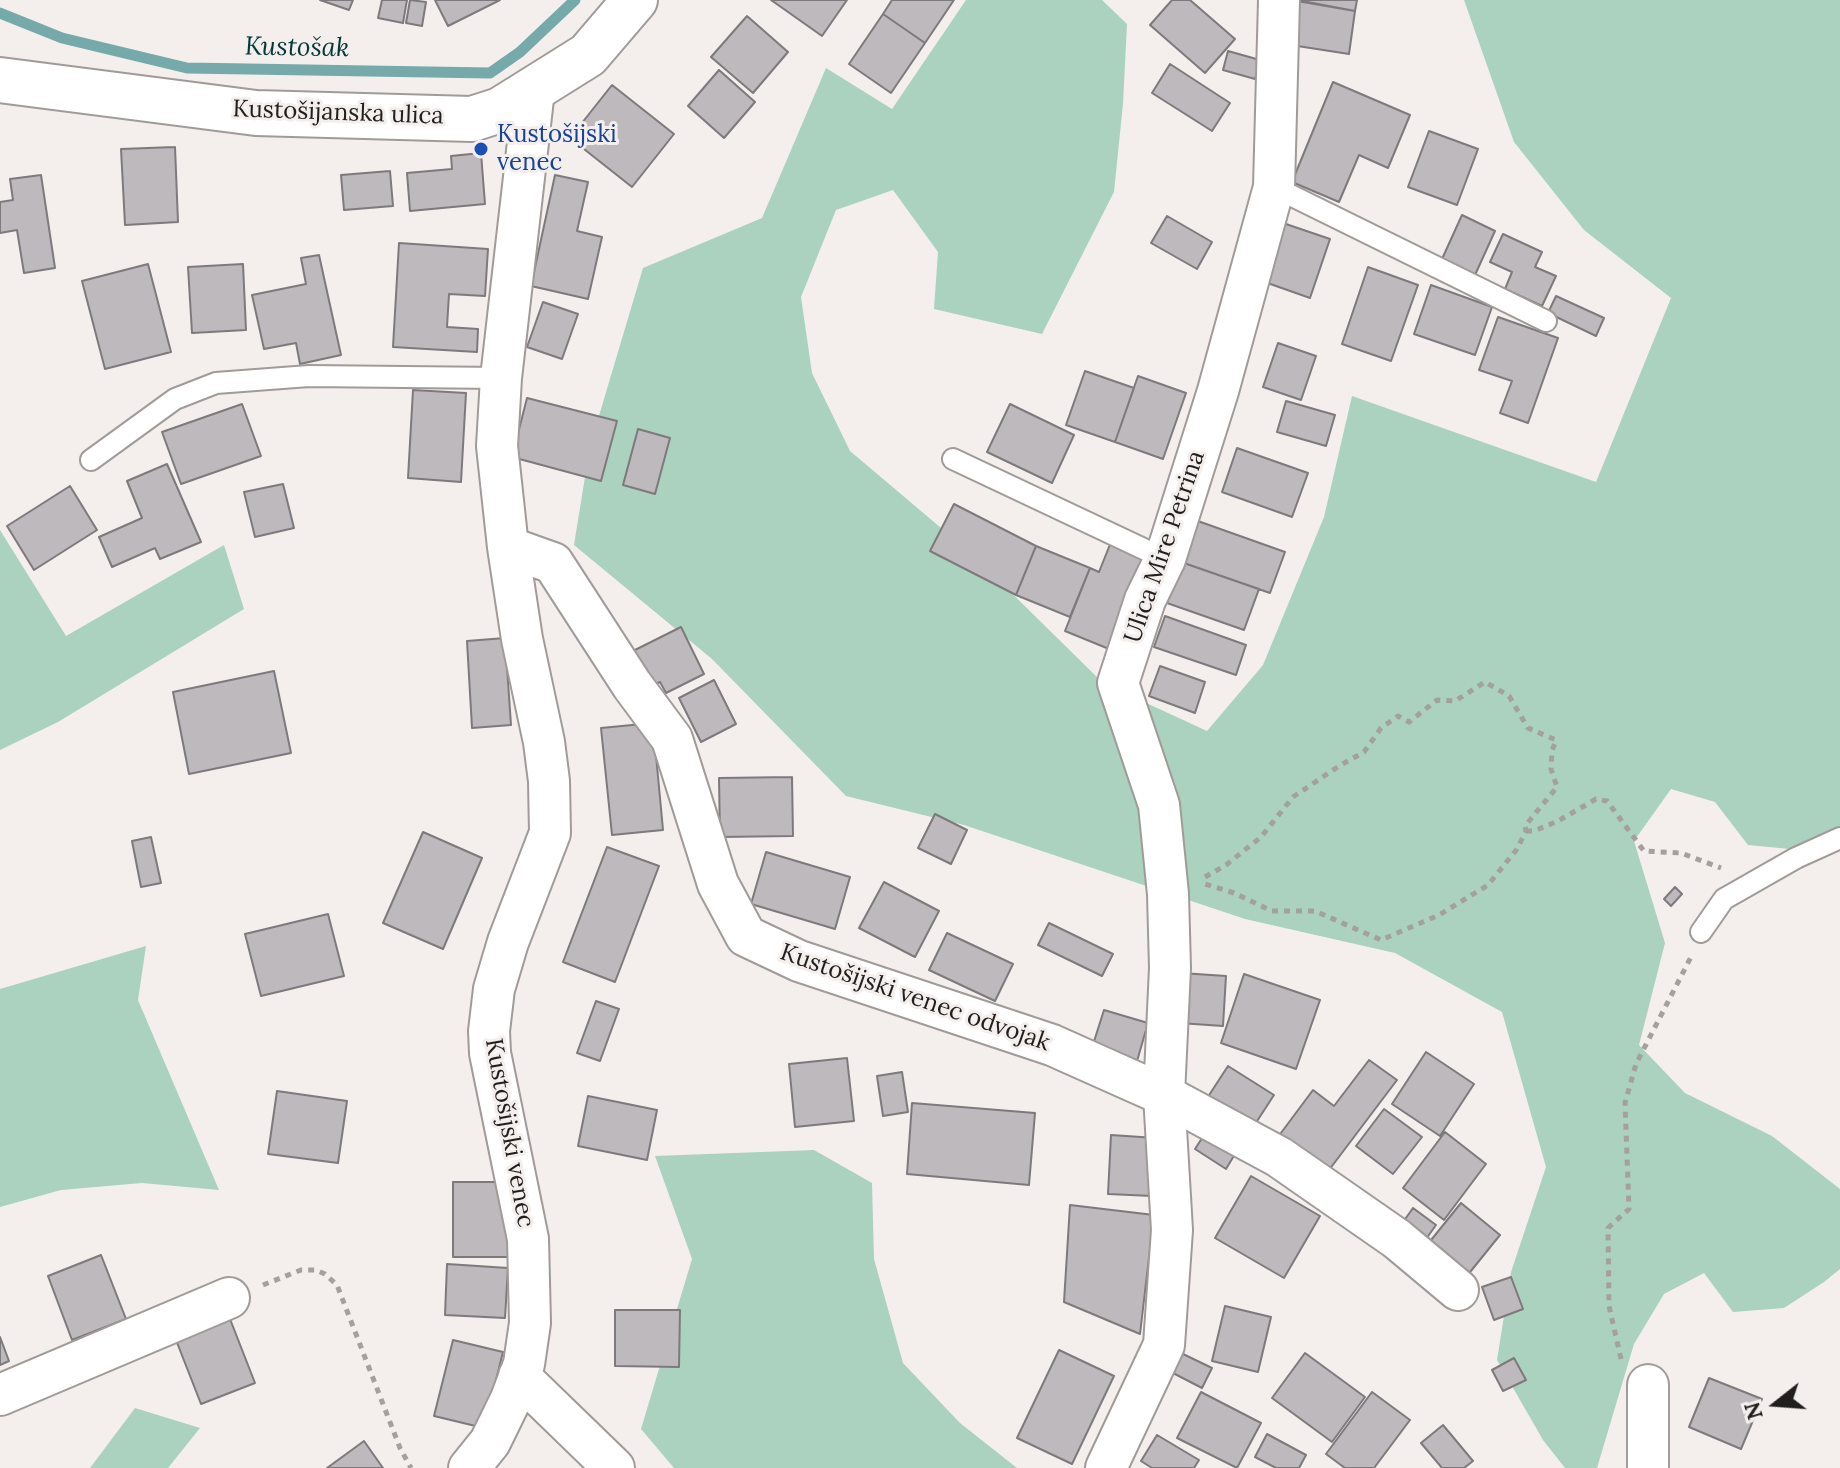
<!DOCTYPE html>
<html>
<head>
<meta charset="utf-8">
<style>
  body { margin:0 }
  #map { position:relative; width:1840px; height:1468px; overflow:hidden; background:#f4efed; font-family:Lora,serif }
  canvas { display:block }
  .north { position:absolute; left:1736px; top:1364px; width:80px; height:80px; -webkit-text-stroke:6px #f4efed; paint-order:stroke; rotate:253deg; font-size:22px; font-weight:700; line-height:32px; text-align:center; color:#211f1e }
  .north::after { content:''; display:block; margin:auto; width:28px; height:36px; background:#211f1e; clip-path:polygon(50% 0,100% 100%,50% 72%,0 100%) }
</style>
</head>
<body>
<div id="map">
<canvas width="1840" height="1468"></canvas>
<div class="north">N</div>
</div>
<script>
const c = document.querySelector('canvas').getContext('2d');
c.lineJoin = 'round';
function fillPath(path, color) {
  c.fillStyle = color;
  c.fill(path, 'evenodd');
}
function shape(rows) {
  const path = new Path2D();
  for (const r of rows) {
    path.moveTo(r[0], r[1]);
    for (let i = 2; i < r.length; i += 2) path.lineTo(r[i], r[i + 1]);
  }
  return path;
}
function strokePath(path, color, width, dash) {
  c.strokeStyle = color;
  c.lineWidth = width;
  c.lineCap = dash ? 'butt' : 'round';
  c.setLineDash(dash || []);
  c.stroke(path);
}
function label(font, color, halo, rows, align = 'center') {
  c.font = font + ' Lora,serif';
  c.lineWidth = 6;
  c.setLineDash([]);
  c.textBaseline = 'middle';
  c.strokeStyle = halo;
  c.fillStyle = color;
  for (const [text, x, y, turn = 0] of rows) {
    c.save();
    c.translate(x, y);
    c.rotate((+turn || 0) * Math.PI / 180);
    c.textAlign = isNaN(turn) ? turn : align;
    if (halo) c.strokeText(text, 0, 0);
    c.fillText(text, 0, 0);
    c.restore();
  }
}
fillPath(shape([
  [966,0,1102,0,1127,24,1123,104,1114,192,1042,334,934,309,938,252,893,190,836,210,801,297,812,373,850,451,973,555,1103,683,1207,731,1263,665,1324,517,1352,396,1596,482,1671,298,1584,230,1514,142,1464,0,1840,0,1840,831,1821,852,1748,845,1715,802,1671,789,1634,841,1665,943,1639,1045,1685,1093,1772,1136,1840,1189,1840,1269,1824,1282,1784,1308,1733,1312,1704,1273,1664,1294,1634,1344,1597,1468,1565,1468,1543,1440,1497,1360,1511,1272,1546,1167,1502,1012,1395,953,1245,919,964,825,846,796,712,659,574,545,590,446,643,268,762,218,826,68,892,109],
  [0,530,66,636,224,545,244,609,58,722,0,750],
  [146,946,138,1000,219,1190,142,1183,61,1190,0,1207,0,989],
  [814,1150,872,1183,874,1259,903,1363,960,1423,1017,1468,674,1468,641,1429,692,1259,655,1156],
  [135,1408,200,1428,168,1468,90,1468]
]), '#aad2be');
strokePath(shape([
  [0,13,62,38,187,68,490,73,520,52,575,0]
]), '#75a9aa', 11);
const building = shape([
  [320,0,353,0,349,10,320,0],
  [382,0,407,0,403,23,378,18,382,0],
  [410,0,426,2,422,26,406,23,410,0],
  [435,0,500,0,448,26,435,0],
  [771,0,847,0,822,36,771,0],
  [892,0,954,0,925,43,883,14,892,0],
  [1172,0,1190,0,1235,39,1205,73,1150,25,1172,0],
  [1297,0,1357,0,1355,11,1297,0],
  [1297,1,1355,11,1349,54,1291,45,1297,1],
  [883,14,925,43,891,93,849,64,883,14],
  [747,16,788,52,753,93,711,57,747,16],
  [1228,51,1260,60,1255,79,1223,70,1228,51],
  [1170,64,1230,103,1212,131,1152,93,1170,64],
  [719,70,755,102,724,138,688,106,719,70],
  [1333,82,1410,115,1388,168,1359,155,1339,202,1292,182,1333,82],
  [612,85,674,134,632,187,570,138,612,85],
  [1429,131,1478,149,1457,205,1408,187,1429,131],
  [175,147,178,222,125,225,121,149,175,147],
  [481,153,485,204,410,211,407,173,452,169,451,156,481,153],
  [390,171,393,206,344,210,341,175,390,171],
  [41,175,55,268,24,273,17,230,0,233,0,202,13,200,10,179,41,175],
  [555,175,588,182,577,231,602,237,588,299,531,286,555,175],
  [1462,215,1495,231,1475,275,1442,259,1462,215],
  [1167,216,1212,242,1197,269,1151,243,1167,216],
  [1280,222,1330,239,1310,298,1259,280,1280,222],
  [1503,234,1542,252,1535,267,1556,276,1542,306,1505,289,1512,272,1490,262,1503,234],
  [399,243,488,249,485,296,449,294,447,327,478,329,477,352,393,347,399,243],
  [319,255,341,355,300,364,296,343,264,349,252,295,306,284,301,258,319,255],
  [148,264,171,352,105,369,82,281,148,264],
  [243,264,246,330,192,333,188,267,243,264],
  [1368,267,1418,285,1391,361,1342,344,1368,267],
  [1431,285,1492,307,1475,355,1414,334,1431,285],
  [1556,296,1604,318,1596,336,1548,313,1556,296],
  [543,302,578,314,562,359,527,347,543,302],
  [1498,317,1558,338,1528,423,1500,413,1512,381,1479,370,1498,317],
  [1278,343,1316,356,1301,400,1263,387,1278,343],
  [1085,371,1134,388,1115,442,1066,425,1085,371],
  [1138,376,1186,393,1163,459,1115,442,1138,376],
  [413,390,466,393,461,482,408,478,413,390],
  [527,398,617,421,601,481,512,457,527,398],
  [1286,401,1335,415,1326,446,1277,432,1286,401],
  [242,404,261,456,181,484,162,432,242,404],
  [1010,404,1074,435,1052,483,987,452,1010,404],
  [638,429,670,438,655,494,623,485,638,429],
  [1237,448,1308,473,1292,517,1222,492,1237,448],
  [167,464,201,542,160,559,155,548,112,567,99,537,142,518,127,481,167,464],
  [283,484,294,528,255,537,244,492,283,484],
  [70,486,97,530,34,570,7,526,70,486],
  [954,504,1036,546,1016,595,930,551,954,504],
  [1195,520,1285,552,1270,593,1181,562,1195,520],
  [1111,542,1147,557,1109,649,1065,631,1090,568,1099,572,1111,542],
  [1036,546,1090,568,1070,617,1016,595,1036,546],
  [1181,562,1259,589,1244,630,1167,603,1181,562],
  [1165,616,1246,645,1236,675,1154,647,1165,616],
  [681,627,704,674,666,693,660,682,645,689,627,654,681,627],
  [505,638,511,725,472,728,467,641,505,638],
  [1160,666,1205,682,1195,713,1149,696,1160,666],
  [274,671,291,753,189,774,173,692,274,671],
  [714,680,736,724,701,742,679,698,714,680],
  [653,723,663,830,612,835,601,728,653,723],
  [792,777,793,836,720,837,719,778,792,777],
  [935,814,967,830,951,864,918,848,935,814],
  [423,832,482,858,443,949,383,923,423,832],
  [151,837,161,883,141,887,132,841,151,837],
  [607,847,659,866,615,982,563,962,607,847],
  [766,852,850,877,835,929,751,904,766,852],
  [884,882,939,911,915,957,859,928,884,882],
  [1675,887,1682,894,1671,906,1664,899,1675,887],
  [328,914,344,976,261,996,245,934,328,914],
  [1049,923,1113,954,1102,976,1038,945,1049,923],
  [947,933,1013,964,995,1001,929,970,947,933],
  [1181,973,1226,976,1223,1026,1179,1023,1181,973],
  [1244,974,1320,1000,1296,1069,1221,1043,1244,974],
  [596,1001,619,1009,600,1061,577,1053,596,1001],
  [1104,1010,1148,1023,1135,1068,1090,1054,1104,1010],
  [1426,1052,1474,1084,1440,1136,1392,1104,1426,1052],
  [847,1058,854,1121,795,1127,789,1064,847,1058],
  [1369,1060,1397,1080,1323,1178,1275,1141,1313,1090,1334,1106,1369,1060],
  [1228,1066,1274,1095,1248,1135,1202,1106,1228,1066],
  [902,1072,908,1112,883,1116,877,1076,902,1072],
  [277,1091,347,1101,338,1163,268,1154,277,1091],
  [588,1096,657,1110,647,1160,578,1146,588,1096],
  [912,1103,1035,1113,1029,1185,907,1174,912,1103],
  [1384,1109,1422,1137,1393,1174,1356,1146,1384,1109],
  [1445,1132,1486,1164,1444,1220,1403,1188,1445,1132],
  [1111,1135,1156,1138,1152,1196,1108,1194,1111,1135],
  [1204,1135,1235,1154,1226,1169,1195,1149,1204,1135],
  [1251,1176,1320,1216,1284,1278,1215,1238,1251,1176],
  [453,1182,511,1182,511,1257,453,1257,453,1182],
  [1461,1203,1500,1235,1462,1282,1423,1250,1461,1203],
  [1070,1205,1154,1215,1140,1334,1064,1302,1070,1205],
  [1413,1208,1436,1225,1421,1246,1398,1229,1413,1208],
  [101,1255,126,1319,72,1340,48,1276,101,1255],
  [447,1264,508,1268,505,1318,445,1315,447,1264],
  [1511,1277,1523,1309,1494,1320,1482,1287,1511,1277],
  [1225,1306,1271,1317,1258,1372,1212,1361,1225,1306],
  [615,1310,680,1310,679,1367,615,1366,615,1310],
  [230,1319,255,1383,201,1404,176,1340,230,1319],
  [0,1337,9,1361,0,1365,0,1337],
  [453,1340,503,1352,484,1428,434,1416,453,1340],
  [1059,1350,1114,1376,1072,1464,1017,1438,1059,1350],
  [1181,1353,1212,1368,1202,1388,1171,1372,1181,1353],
  [1305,1353,1365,1397,1332,1442,1272,1398,1305,1353],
  [1514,1358,1526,1380,1503,1391,1492,1370,1514,1358],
  [1709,1378,1762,1399,1741,1449,1689,1427,1709,1378],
  [1201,1392,1261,1423,1237,1468,1177,1438,1201,1392],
  [1372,1392,1410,1420,1374,1468,1345,1468,1326,1454,1372,1392],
  [1443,1425,1473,1461,1464,1468,1442,1468,1421,1443,1443,1425],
  [1267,1434,1306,1455,1299,1468,1276,1468,1255,1457,1267,1434],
  [1157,1435,1199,1460,1194,1468,1152,1468,1141,1461,1157,1435],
  [364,1441,383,1468,327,1468,364,1441]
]);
fillPath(building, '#beb9bc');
strokePath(building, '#7e797c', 2);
const service = shape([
  [1274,187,1546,321],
  [953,459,1165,559],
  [91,460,175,399,216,383,309,376,501,378],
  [1701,932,1724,899,1796,858,1840,838]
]);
const minor = shape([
  [1279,0,1274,187,1218,391,1165,559,1145,600,1118,683,1159,805,1168,894,1170,968,1164,1095,1279,1157,1397,1239,1458,1290],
  [508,547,553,563,632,685,672,739,718,884,746,936,799,961,1052,1045,1164,1095,1172,1230,1164,1345,1106,1468],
  [519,1376,614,1468],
  [1648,1385,1648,1468],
  [0,1395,229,1298],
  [469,1468,490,1442,511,1399,524,1364,530,1323,528,1239,490,1053,489,1031,494,989,508,942,550,833,549,781,544,742,522,639,508,547,497,446,501,378,534,90]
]);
const tertiary = shape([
  [0,80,256,113,472,119,500,110,588,55,635,0]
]);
strokePath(service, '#a09b99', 24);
strokePath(minor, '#a09b99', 44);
strokePath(tertiary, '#a09b99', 48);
strokePath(shape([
  [1526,831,1534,831,1558,821,1596,799,1607,801,1644,851,1681,853,1721,868],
  [1205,877,1226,865,1261,837,1293,797,1339,766,1364,752,1381,728,1398,716,1409,722,1437,700,1455,701,1485,682,1509,696,1528,728,1556,740,1552,751,1551,769,1557,787,1525,826,1526,831,1517,849,1488,885,1439,915,1381,940,1315,911,1272,911,1234,893,1205,884],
  [263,1285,301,1270,316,1270,325,1274,337,1285,400,1448,411,1468],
  [1621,1359,1609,1306,1608,1228,1629,1209,1625,1103,1636,1064,1692,955]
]), '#a4a09e', 5, [6, 6]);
strokePath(service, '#fff', 20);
strokePath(minor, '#fff', 40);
strokePath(tertiary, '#fff', 44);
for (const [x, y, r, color] of [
  [481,149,8,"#1a4fb4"]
]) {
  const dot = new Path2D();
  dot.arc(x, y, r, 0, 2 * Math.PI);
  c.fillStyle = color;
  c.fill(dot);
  strokePath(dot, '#f4efed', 3);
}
label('24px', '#211f1e', '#f4efed', [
  ["Kustošijanska ulica",338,113,2],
  ["Ulica Mire Petrina",1165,547,-71],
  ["Kustošijski venec odvojak",915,998,19],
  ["Kustošijski venec",509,1133,80]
]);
label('24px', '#164399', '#f4efed', [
  ["Kustošijski",497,135],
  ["venec",497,163]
], 'left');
label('italic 26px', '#033839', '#f4efed', [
  ["Kustošak",297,48,1]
]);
</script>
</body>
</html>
